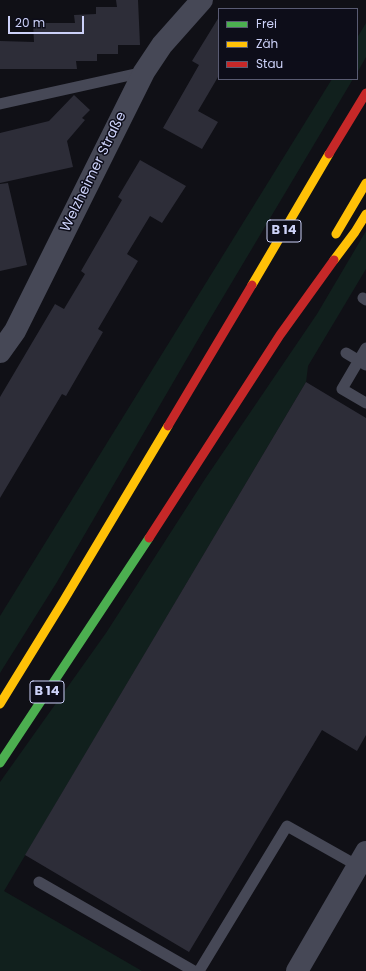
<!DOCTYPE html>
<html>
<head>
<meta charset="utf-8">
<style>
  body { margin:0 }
  #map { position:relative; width:366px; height:971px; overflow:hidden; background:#101016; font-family:Poppins,sans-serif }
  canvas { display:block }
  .legend { position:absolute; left:218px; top:8px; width:140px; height:72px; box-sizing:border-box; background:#0d0d19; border:1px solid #595b72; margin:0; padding:5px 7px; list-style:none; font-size:12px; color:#ccd1f8 }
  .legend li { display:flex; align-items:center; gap:8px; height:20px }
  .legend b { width:20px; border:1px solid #595b72 }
  .scale { position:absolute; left:8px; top:16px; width:76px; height:18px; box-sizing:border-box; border:2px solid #ccd1f8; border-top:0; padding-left:5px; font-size:12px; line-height:14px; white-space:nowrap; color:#ccd1f8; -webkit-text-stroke:3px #0d0d19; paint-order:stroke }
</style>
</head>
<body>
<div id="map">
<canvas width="366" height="971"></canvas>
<ul class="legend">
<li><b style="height:5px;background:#4caf50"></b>Frei</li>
<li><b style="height:5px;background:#ffc107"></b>Zäh</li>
<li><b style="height:5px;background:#c62828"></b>Stau</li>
</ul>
<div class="scale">20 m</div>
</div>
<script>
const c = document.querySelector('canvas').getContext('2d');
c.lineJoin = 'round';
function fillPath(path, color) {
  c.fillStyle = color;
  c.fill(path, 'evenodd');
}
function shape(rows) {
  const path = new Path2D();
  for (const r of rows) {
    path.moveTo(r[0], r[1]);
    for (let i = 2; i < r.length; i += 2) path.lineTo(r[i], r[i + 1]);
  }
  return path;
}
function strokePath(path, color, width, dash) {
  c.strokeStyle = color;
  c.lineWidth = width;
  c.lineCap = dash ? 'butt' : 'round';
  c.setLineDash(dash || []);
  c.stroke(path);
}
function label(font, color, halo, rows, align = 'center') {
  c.font = font + ' Poppins,sans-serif';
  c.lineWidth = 3;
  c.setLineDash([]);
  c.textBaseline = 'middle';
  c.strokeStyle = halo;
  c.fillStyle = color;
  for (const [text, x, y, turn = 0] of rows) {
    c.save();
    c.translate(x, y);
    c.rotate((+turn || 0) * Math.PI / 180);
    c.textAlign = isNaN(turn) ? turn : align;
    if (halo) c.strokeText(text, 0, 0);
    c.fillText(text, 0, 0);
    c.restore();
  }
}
fillPath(shape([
  [366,23,366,57,357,73,357,38],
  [332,79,353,79,210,319,57,582,0,673,0,616],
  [366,231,366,269,308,366,306,382,4,891,142,971,0,971,0,782,106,633,205,479,317,314]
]), '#11201d');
fillPath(shape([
  [116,0,138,0,140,45,118,45,118,54,97,54,97,61,76,61,77,69,0,69,0,41,34,42,33,23,75,23,74,15,96,14,96,7,117,7],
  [219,17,219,77,218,77,198,111,218,122,202,149,163,128,199,65,192,61],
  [74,95,90,110,82,118,85,120,67,141,73,167,0,183,0,133,49,121],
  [140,160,186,186,162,223,150,216,127,254,138,261,98,329,103,332,66,396,62,394,0,498,0,397,55,304,64,309,85,274,81,271,122,200,118,197],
  [8,183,27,265,0,271,0,184],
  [306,382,366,418,366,735,357,751,322,730,189,952,25,855]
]), '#2d2d38');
strokePath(shape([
  [0,104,144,72],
  [363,298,366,300],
  [366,348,342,389,366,403],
  [346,353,366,365],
  [39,882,194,971],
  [199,971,287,826,358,866]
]), '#464856', 11);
strokePath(shape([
  [0,352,15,331,144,72,162,45,202,0],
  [297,971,366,852]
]), '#464856', 22);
strokePath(shape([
  [0,763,149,538]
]), '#4caf50', 9);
strokePath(shape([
  [336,234,366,183],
  [334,260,355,232,366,214],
  [252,285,329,154],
  [0,704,64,600,168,426]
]), '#ffc107', 9);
strokePath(shape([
  [329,154,366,93],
  [168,426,252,285],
  [149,538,280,335,334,260]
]), '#c62828', 9);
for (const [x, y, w] of [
  [284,231,34],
  [47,692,34]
]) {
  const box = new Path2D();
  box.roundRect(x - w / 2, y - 11, w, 22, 3);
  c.fillStyle = '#0d0d19';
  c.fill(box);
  strokePath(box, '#ccd1f8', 1);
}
label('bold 13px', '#ccd1f8', null, [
  ["B 14",284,231],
  ["B 14",47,692]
]);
label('14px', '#ccd1f8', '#0d0d19', [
  ["Welzheimer Straße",94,172,-64]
]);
</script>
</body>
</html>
